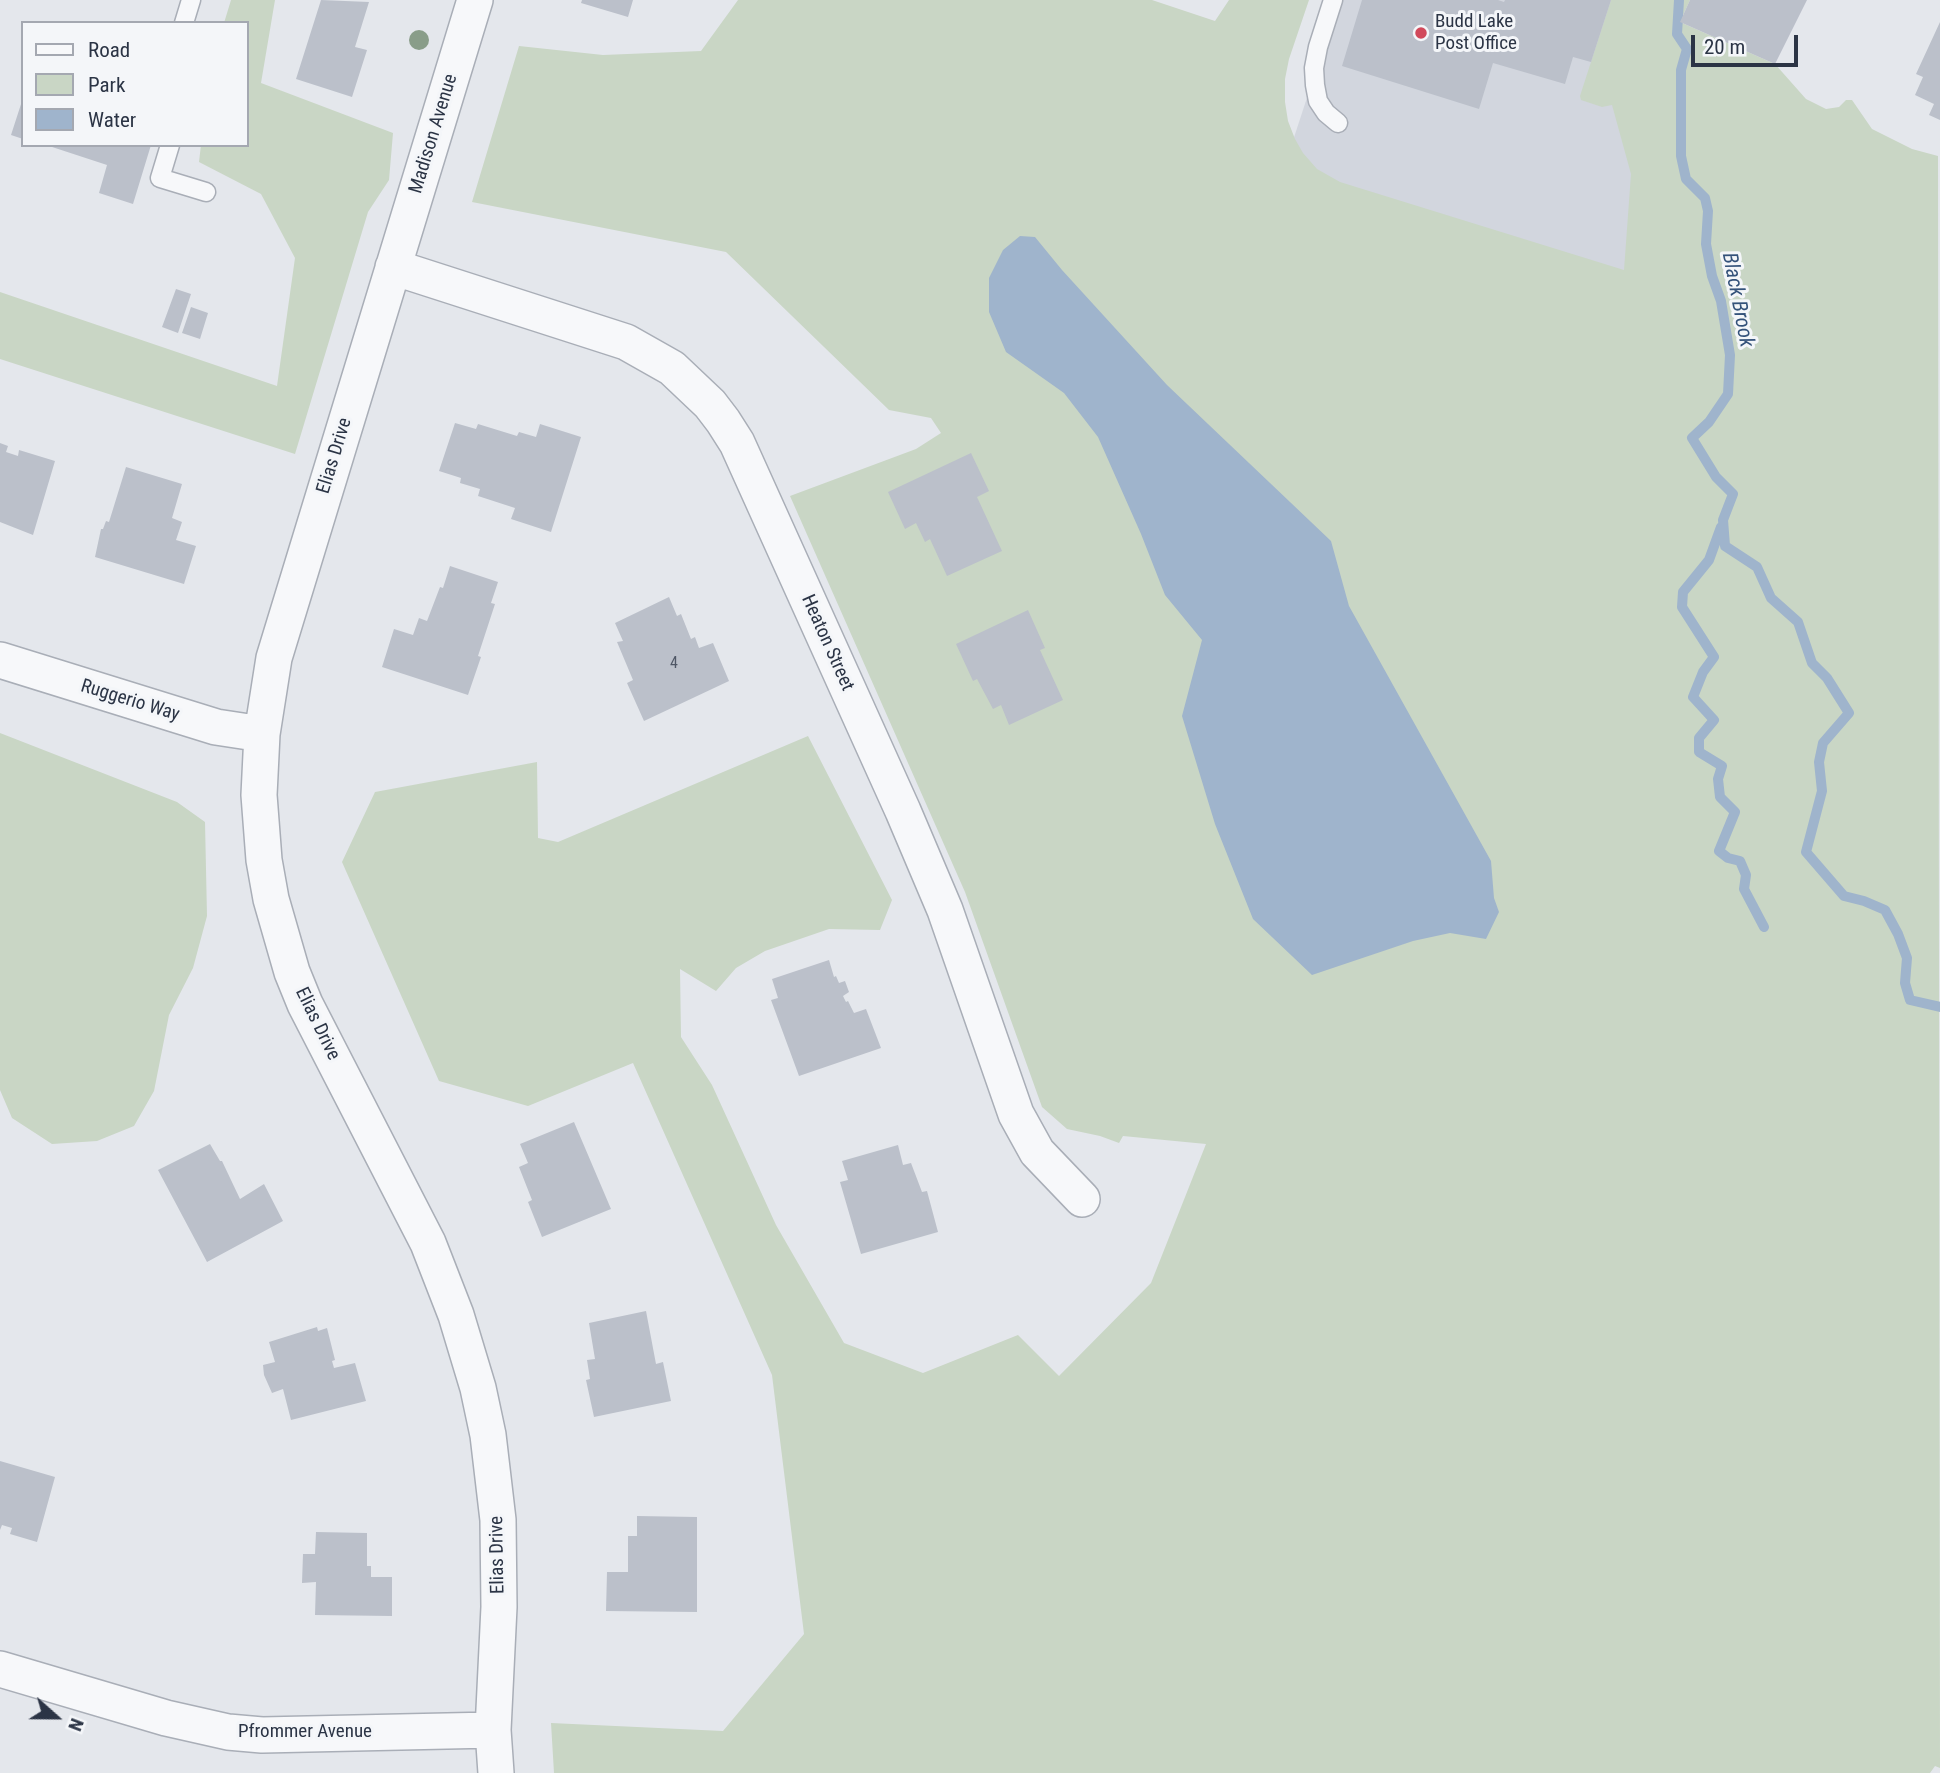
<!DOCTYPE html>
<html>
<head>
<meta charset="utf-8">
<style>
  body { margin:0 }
  #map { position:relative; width:1940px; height:1773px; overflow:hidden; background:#e4e7ec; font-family:"Roboto Condensed",sans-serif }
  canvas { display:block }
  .legend { position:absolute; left:21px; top:21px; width:228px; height:126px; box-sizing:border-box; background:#f4f6f9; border:2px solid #a4a8b1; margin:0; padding:9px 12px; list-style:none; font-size:21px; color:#2b3445 }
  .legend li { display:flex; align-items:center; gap:14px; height:35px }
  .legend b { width:35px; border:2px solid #a4a8b1 }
  .north { position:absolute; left:21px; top:1682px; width:70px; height:70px; -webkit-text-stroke:5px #f4f6f9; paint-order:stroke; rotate:111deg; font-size:19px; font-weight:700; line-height:28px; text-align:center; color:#2b3445 }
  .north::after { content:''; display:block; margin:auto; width:24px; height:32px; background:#2b3445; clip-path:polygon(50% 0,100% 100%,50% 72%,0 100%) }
  .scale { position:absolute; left:1691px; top:35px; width:107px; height:32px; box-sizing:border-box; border:4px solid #2b3445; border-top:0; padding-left:9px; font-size:21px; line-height:24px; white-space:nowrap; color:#2b3445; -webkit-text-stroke:5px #f4f6f9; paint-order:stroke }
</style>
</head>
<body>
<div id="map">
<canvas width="1940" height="1773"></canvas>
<ul class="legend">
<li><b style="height:9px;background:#f7f8fa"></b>Road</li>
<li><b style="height:19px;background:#c9d6c5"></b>Park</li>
<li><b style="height:19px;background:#9fb4cc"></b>Water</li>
</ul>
<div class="north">N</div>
<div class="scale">20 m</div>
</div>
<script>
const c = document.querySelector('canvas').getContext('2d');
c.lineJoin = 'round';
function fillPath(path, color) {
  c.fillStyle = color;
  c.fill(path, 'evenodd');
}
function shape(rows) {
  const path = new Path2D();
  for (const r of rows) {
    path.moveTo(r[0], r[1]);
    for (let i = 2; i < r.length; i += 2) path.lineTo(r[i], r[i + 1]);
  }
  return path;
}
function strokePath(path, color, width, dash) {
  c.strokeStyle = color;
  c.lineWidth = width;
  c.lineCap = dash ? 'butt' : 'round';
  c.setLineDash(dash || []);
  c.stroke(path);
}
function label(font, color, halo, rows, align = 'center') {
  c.font = font + ' "Roboto Condensed",sans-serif';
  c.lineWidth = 6;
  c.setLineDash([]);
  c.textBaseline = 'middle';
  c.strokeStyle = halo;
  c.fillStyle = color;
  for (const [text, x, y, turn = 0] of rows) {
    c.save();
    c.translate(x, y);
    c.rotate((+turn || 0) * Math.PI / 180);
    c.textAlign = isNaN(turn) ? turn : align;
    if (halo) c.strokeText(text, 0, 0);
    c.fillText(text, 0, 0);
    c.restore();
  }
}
fillPath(shape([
  [1339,0,1665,0,1629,274,1282,174]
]), '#d2d6de');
fillPath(shape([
  [231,0,275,0,261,83,393,133,389,180,368,212,295,454,0,359,0,292,277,386,295,258,261,194,199,162,201,145,247,145,247,23,224,23],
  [738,0,1152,0,1215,21,1229,0,1309,0,1289,59,1285,79,1285,102,1288,121,1295,139,1303,153,1317,169,1340,182,1624,270,1631,174,1612,105,1602,107,1581,100,1580,96,1611,0,1690,0,1680,22,1775,64,1806,99,1826,109,1839,107,1846,100,1852,100,1872,129,1912,149,1938,156,1940,1768,1935,1766,1930,1773,554,1773,551,1723,723,1731,804,1634,772,1375,633,1063,528,1106,439,1081,342,862,375,792,537,762,538,838,558,842,808,736,892,900,880,930,829,929,765,951,736,968,716,991,680,969,681,1037,712,1085,776,1225,844,1343,923,1373,1018,1335,1059,1376,1151,1283,1206,1144,1123,1136,1119,1143,1100,1136,1067,1129,1042,1107,965,892,790,496,916,449,941,433,931,418,889,410,726,252,472,202,519,46,603,55,701,51],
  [0,733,177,802,205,822,207,916,193,968,169,1015,154,1091,134,1126,97,1141,52,1144,12,1118,0,1090]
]), '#c9d6c5');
fillPath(shape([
  [1020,236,1035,237,1062,270,1167,385,1331,541,1349,606,1491,861,1494,898,1499,912,1486,939,1450,933,1413,941,1312,975,1253,919,1215,824,1182,716,1202,640,1165,595,1141,534,1098,437,1064,393,1006,352,989,312,989,278,1003,250]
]), '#9fb4cc');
strokePath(shape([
  [1679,0,1677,34,1687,49,1681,70,1681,156,1686,179,1705,198,1708,211,1706,244,1712,276,1721,301,1730,355,1728,394,1709,422,1692,438,1716,477,1733,494,1723,520,1725,546,1757,567,1771,598,1798,622,1812,663,1827,678,1849,713,1823,743,1819,762,1822,791,1806,852,1844,896,1864,901,1885,910,1898,934,1907,958,1905,983,1910,1000,1940,1007],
  [1721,527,1709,560,1683,592,1682,607,1714,657,1703,672,1693,697,1714,720,1699,738,1699,752,1722,766,1718,779,1720,797,1735,812,1719,851,1728,858,1740,861,1746,875,1744,889,1764,927]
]), '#9fb4cc', 10);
fillPath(shape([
  [321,0,369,2,355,47,367,50,352,97,296,79],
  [582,0,633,0,628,17,581,3],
  [1362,0,1498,0,1504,2,1505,0,1611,0,1591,62,1573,57,1565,84,1493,63,1479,109,1342,66],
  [1690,0,1807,0,1775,64,1680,22],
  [1940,22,1940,120,1929,115,1934,104,1915,95,1923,77,1916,74],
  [22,101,23,101,23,139,11,135],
  [46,145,151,145,133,204,99,193,107,165],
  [176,289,191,294,178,333,162,327],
  [191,307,208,313,200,339,182,333],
  [455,423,476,429,478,424,517,436,519,432,536,437,540,424,581,437,551,532,511,519,515,508,478,496,480,489,460,483,461,478,439,471],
  [0,443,8,446,6,452,18,456,19,450,55,461,33,535,0,522],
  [971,453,989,491,977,497,1002,551,947,576,930,539,925,542,916,523,905,529,888,492],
  [126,467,182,484,172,518,182,522,176,540,196,546,184,584,95,557,101,529,103,529,106,521,109,522],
  [450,566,498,582,491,603,495,604,478,656,481,657,468,695,382,667,394,629,413,635,419,618,427,621,440,587,443,588],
  [669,597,677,616,681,614,691,639,695,637,699,648,713,643,729,681,644,721,627,683,633,680,617,642,623,641,615,623],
  [1028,610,1045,648,1040,650,1063,700,1009,725,1001,705,993,709,977,679,973,681,956,644],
  [829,960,834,977,836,976,839,983,845,981,849,992,843,996,846,1002,848,1001,854,1013,866,1009,881,1048,799,1076,771,1000,778,998,772,979],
  [574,1122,611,1209,542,1237,528,1202,532,1200,519,1167,528,1163,520,1144],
  [210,1144,220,1161,222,1161,240,1199,264,1184,283,1221,207,1262,158,1170],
  [898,1145,903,1165,911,1163,922,1192,927,1191,938,1232,861,1254,840,1182,848,1180,842,1161],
  [646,1311,656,1364,663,1362,671,1401,594,1417,586,1380,590,1379,587,1360,595,1359,589,1323],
  [317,1327,318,1331,327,1328,335,1360,332,1361,334,1368,355,1363,366,1401,291,1420,283,1389,272,1393,264,1375,263,1365,275,1362,269,1342],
  [0,1461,55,1477,37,1542,10,1534,12,1528,2,1525,0,1530],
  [637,1516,697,1517,697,1612,606,1611,607,1572,628,1572,628,1536,637,1536],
  [316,1532,367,1533,367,1566,371,1566,371,1577,392,1577,392,1616,315,1615,316,1582,302,1583,303,1554,315,1554]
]), '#bbc0ca');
const lane = shape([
  [1333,0,1318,47,1314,68,1315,85,1318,101,1326,113,1338,123],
  [184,23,191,0],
  [170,145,160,178,206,192]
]);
const street = shape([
  [475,0,274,658,262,734,259,795,264,860,271,899,292,972,305,1004,428,1243,456,1315,478,1388,488,1435,498,1520,499,1607,493,1730,496,1773],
  [393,267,626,342,672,368,710,404,723,421,737,443,903,811,945,910,1016,1114,1037,1152,1082,1199],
  [0,660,216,727,262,734],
  [0,1669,166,1718,228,1732,262,1735,493,1730]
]);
strokePath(lane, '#a9aeb7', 21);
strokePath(street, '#a9aeb7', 38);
strokePath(lane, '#f7f8fa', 18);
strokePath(street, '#f7f8fa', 35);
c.fillStyle = '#899d89';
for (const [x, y] of [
  [419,40]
]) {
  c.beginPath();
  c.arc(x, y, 10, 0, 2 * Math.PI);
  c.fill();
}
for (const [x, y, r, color] of [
  [1421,33,7,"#d1495b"]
]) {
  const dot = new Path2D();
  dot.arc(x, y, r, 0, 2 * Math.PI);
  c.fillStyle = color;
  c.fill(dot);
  strokePath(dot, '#f4f6f9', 2.5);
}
label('16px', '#4f5766', null, [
  ["4",674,664]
]);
label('19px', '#2b3445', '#f4f6f9', [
  ["Budd Lake",1435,22],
  ["Post Office",1435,44]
], 'left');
label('19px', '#2b3445', '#f4f6f9', [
  ["Madison Avenue",434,134,-73],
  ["Elias Drive",335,456,-73],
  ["Heaton Street",827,643,66],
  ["Ruggerio Way",130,701,17],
  ["Elias Drive",317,1024,64],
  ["Elias Drive",498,1555,-91],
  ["Pfrommer Avenue",305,1732]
]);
label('italic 21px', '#34527a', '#f4f6f9', [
  ["Black Brook",1737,300,79]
]);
</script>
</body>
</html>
